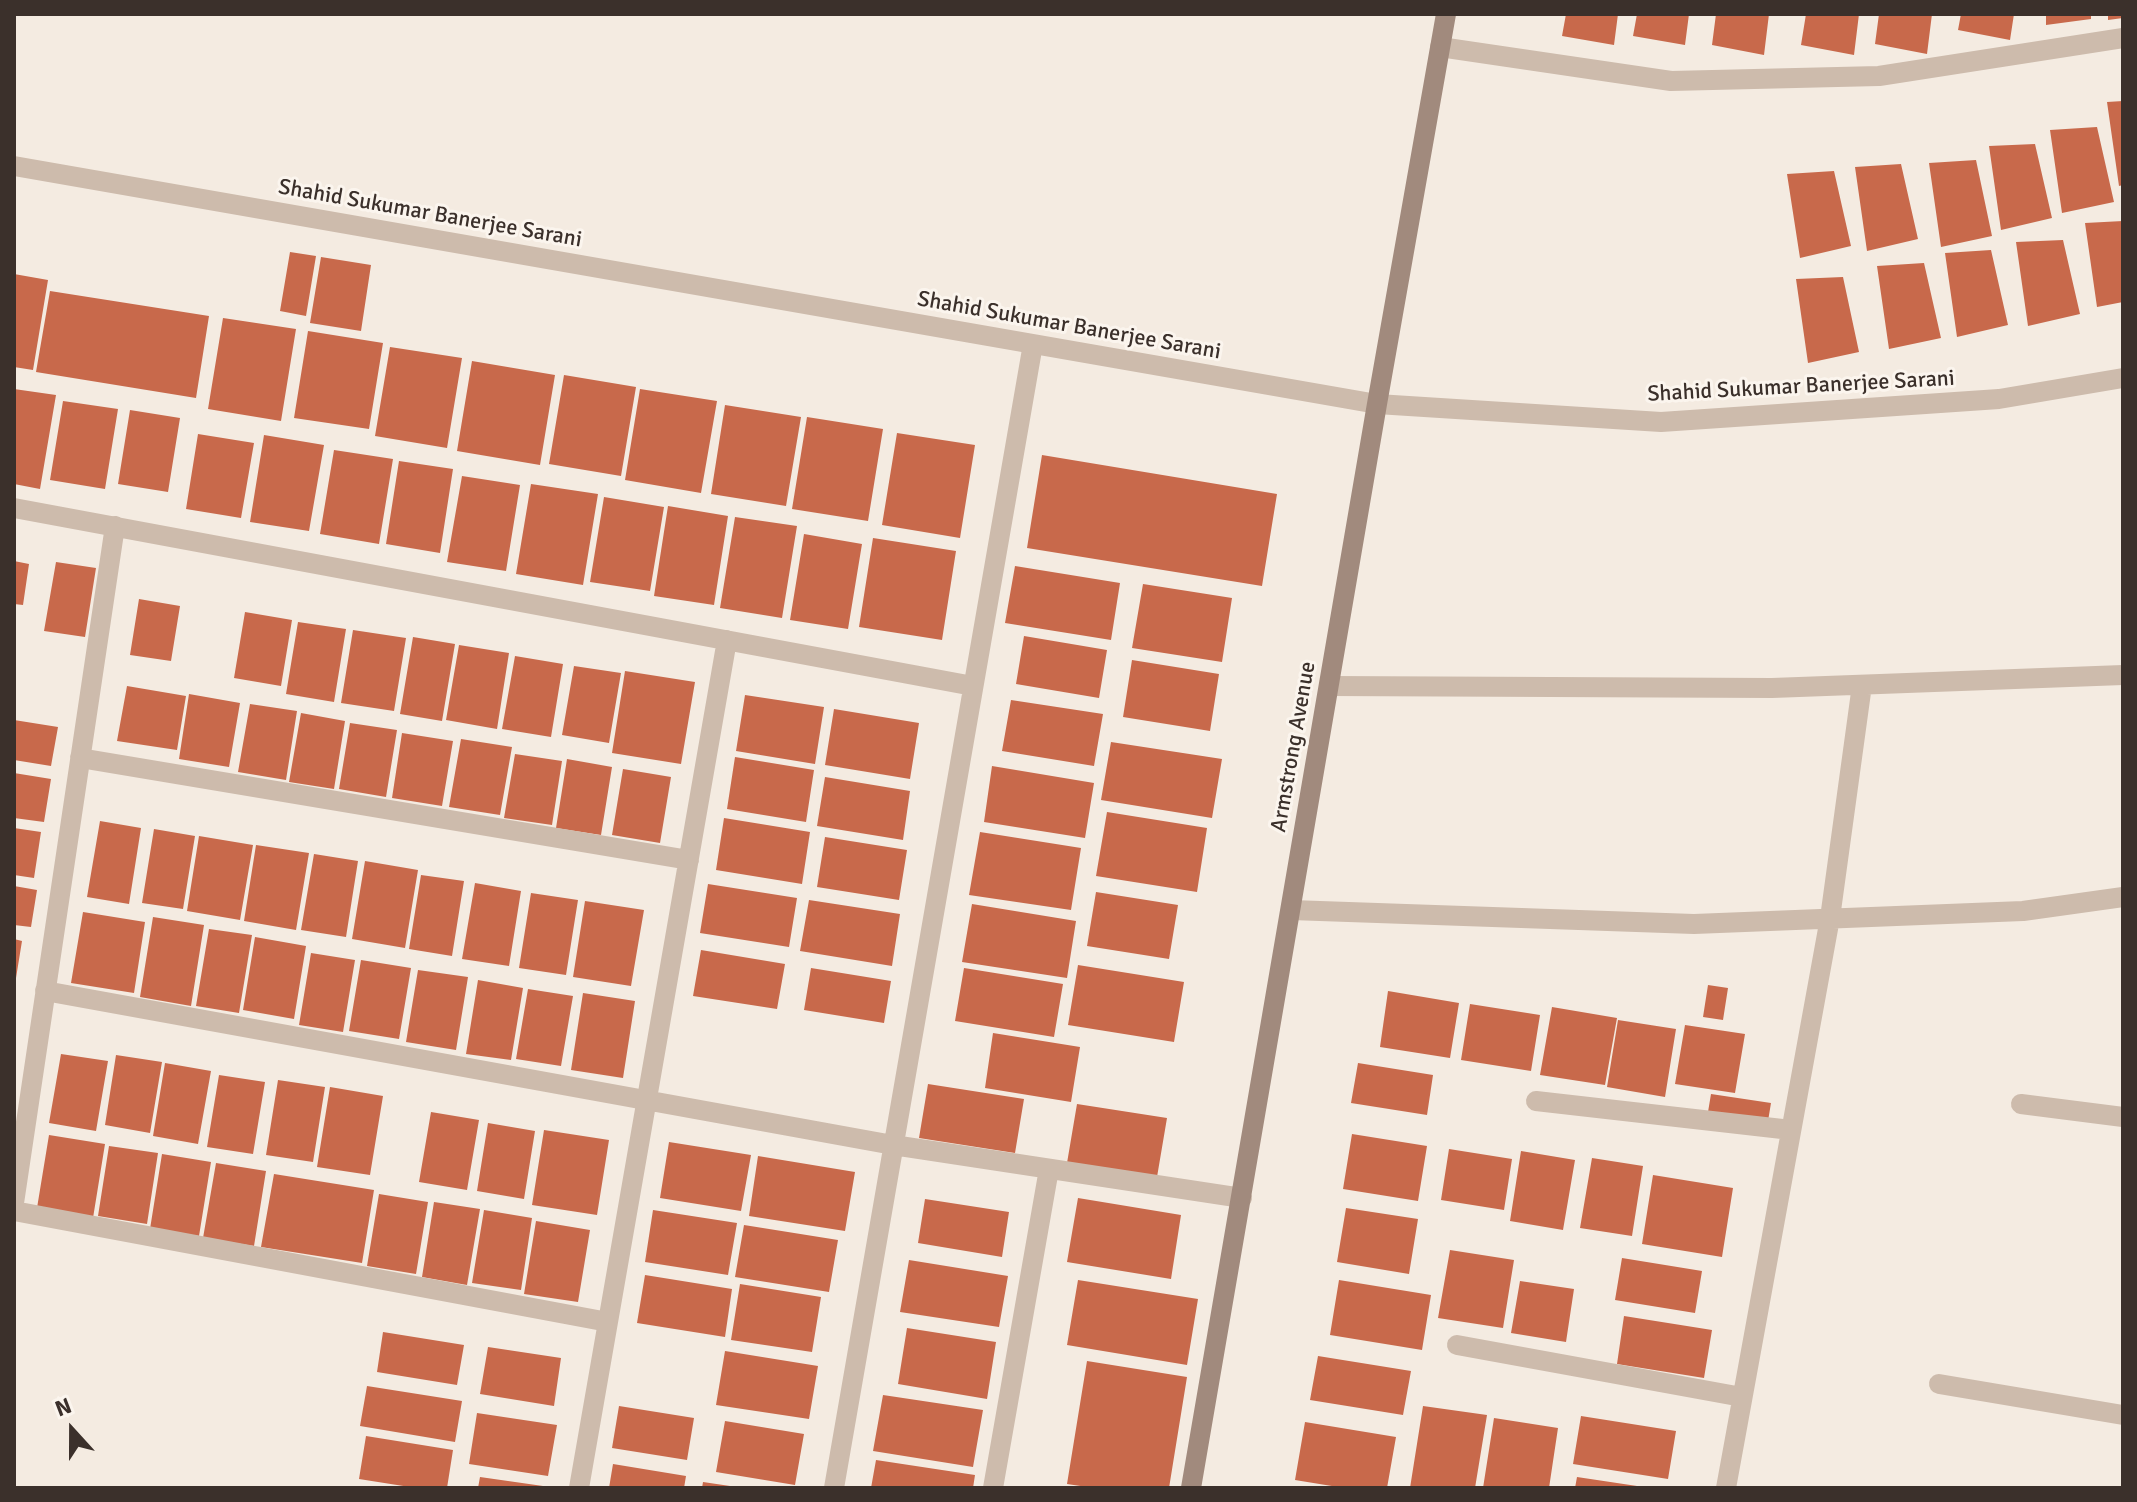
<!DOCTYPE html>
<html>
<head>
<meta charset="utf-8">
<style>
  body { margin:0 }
  #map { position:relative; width:2137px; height:1502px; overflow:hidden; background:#f4ebe1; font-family:Signika,sans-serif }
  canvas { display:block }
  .frame { position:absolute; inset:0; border:16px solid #3b302b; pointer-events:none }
  .north { position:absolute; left:32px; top:1390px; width:80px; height:80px; -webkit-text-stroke:6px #fbf5ee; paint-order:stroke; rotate:339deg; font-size:22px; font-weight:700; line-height:32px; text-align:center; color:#3b302b }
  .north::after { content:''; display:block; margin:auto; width:28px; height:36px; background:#3b302b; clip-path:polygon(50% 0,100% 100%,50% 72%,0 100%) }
</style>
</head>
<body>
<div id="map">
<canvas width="2137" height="1502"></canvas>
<div class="frame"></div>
<div class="north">N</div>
</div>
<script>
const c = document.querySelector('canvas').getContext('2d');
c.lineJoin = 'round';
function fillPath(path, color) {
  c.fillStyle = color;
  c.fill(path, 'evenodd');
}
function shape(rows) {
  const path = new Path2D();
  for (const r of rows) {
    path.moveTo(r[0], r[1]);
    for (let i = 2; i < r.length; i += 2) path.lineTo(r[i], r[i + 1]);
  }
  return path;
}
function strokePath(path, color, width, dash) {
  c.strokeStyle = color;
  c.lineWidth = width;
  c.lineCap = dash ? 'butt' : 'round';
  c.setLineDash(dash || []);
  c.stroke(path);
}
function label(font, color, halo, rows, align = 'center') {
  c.font = font + ' Signika,sans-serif';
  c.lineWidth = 6;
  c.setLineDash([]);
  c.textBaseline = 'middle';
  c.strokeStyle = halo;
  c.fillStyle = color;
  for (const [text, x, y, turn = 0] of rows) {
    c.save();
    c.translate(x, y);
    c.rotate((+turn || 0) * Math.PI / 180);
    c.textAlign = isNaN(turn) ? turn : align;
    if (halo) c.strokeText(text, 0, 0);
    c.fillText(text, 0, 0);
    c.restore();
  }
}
fillPath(shape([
  [1566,14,1618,14,1614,45,1562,36],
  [1637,14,1689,14,1685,45,1633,36],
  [1716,14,1769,14,1764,55,1712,45],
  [1806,14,1859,14,1854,55,1801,45],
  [1879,14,1932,14,1927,54,1875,44],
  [1961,14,2014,14,2010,40,1958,30],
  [2046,14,2091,14,2091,19,2046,25],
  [2108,14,2123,14,2123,18,2108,20],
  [2123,101,2123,185,2119,186,2107,102],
  [2097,127,2114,202,2062,213,2050,130],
  [2035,144,2052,218,2001,230,1989,146],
  [1976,160,1992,236,1941,247,1929,163],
  [1901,164,1918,239,1867,251,1855,167],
  [1834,171,1851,246,1800,258,1787,174],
  [2123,221,2123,302,2097,307,2085,223],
  [2063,240,2080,314,2028,326,2016,242],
  [1991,250,2008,325,1957,337,1945,253],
  [290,252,316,256,306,316,280,311],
  [321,257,371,265,361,331,310,323],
  [1924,263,1941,338,1889,349,1877,266],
  [14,274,48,280,33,370,14,367],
  [1843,277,1859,352,1808,363,1796,279],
  [50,291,209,316,196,398,36,372],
  [223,318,296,329,281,421,208,409],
  [308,331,383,343,369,429,294,418],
  [390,347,462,358,447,448,375,436],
  [472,361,555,375,540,465,457,451],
  [564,375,636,387,621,476,549,464],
  [14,389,56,395,40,489,14,484],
  [640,389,717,401,701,493,625,480],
  [63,401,118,409,105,489,50,480],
  [725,405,801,417,786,506,711,494],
  [130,410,180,418,168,492,118,484],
  [807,417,883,429,868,521,792,509],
  [897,433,975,445,960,538,882,525],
  [198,434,254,443,241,518,186,509],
  [264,435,324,445,309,531,250,522],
  [334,450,393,459,379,544,320,534],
  [1042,455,1277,494,1262,586,1027,548],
  [399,461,453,469,440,553,386,544],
  [462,476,520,485,506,571,447,562],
  [531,484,598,494,583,585,516,574],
  [604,497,664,507,650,591,590,582],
  [668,506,728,516,714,605,654,596],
  [735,517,797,526,782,618,720,608],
  [804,534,862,544,848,629,790,620],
  [873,538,956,551,942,640,859,627],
  [14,561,29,564,23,605,14,604],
  [56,562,96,568,85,637,44,631],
  [1015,566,1120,583,1111,640,1005,623],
  [1143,584,1232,598,1222,662,1132,648],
  [139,599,180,606,171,661,130,655],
  [245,612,292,620,281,686,234,678],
  [298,622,346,629,334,702,286,694],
  [353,630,406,638,394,711,341,703],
  [1024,636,1107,650,1099,698,1016,684],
  [413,637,455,644,442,721,400,714],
  [459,645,509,653,497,729,446,720],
  [515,656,563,664,551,737,502,729],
  [1132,660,1219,674,1210,731,1123,717],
  [574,666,621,673,609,743,562,735],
  [625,671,695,682,681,764,612,753],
  [127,686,186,696,177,750,117,741],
  [189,694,240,703,229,767,179,759],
  [745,695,824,707,815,764,736,751],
  [1011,700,1103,714,1094,766,1002,751],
  [250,704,297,711,286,780,238,772],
  [834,709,919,723,910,779,825,765],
  [301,713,345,721,334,789,289,782],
  [14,720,58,727,51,766,14,760],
  [350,723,397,730,386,797,339,789],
  [402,733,453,741,442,806,392,798],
  [461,739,512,747,500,815,449,807],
  [1111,742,1222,759,1212,818,1101,800],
  [515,754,562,761,552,825,504,818],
  [735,757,814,770,806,822,727,809],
  [567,759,612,767,601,835,556,828],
  [992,766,1094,783,1085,838,984,822],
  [623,769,671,777,660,843,612,835],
  [14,773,51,779,44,822,14,818],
  [825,777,910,791,903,840,817,826],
  [1107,812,1207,828,1197,892,1096,876],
  [724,818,810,832,802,884,716,870],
  [100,821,141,828,129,904,87,897],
  [14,828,41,832,34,878,14,875],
  [154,829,195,836,183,909,142,903],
  [980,832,1081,848,1071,910,969,895],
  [199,836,253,845,240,920,187,911],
  [825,837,907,850,899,900,817,887],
  [256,845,309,853,296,930,244,921],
  [314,854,358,861,346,937,301,930],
  [365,861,418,870,405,948,352,939],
  [421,875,464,881,452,956,409,949],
  [475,883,521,891,509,966,462,959],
  [708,884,797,898,789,947,700,933],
  [14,886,37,890,31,927,14,925],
  [1096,892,1178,905,1169,959,1087,946],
  [531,893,578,900,566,975,519,968],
  [809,900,900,914,892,966,800,951],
  [585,901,644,910,631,986,573,977],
  [972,904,1076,921,1067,978,962,962],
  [83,912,145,922,134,993,71,983],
  [153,917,204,925,191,1006,140,997],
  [209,929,252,935,239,1013,196,1006],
  [255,937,306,946,294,1019,243,1010],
  [14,939,22,941,16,978,14,978],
  [701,950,785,964,777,1009,693,996],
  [311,953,355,960,343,1032,299,1025],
  [361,960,411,968,399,1039,349,1031],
  [1078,965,1184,982,1174,1042,1068,1025],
  [811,968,891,981,884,1023,804,1010],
  [964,968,1063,984,1054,1037,955,1021],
  [418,970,468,977,456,1050,406,1042],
  [478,980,523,988,511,1060,466,1054],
  [1708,985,1728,988,1723,1020,1703,1017],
  [528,989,573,996,561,1066,516,1059],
  [1388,991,1459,1003,1450,1058,1380,1047],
  [583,993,635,1001,623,1078,571,1070],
  [1470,1004,1540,1015,1531,1071,1461,1060],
  [1552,1007,1617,1018,1605,1085,1540,1075],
  [1618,1020,1676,1029,1665,1097,1607,1087],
  [1685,1025,1745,1034,1735,1093,1675,1084],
  [993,1033,1080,1047,1071,1102,985,1088],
  [61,1054,108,1061,96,1131,49,1123],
  [116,1055,162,1062,150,1133,105,1125],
  [165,1063,211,1071,198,1144,153,1136],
  [1358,1063,1433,1075,1427,1115,1351,1103],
  [219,1075,265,1082,253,1154,207,1147],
  [278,1080,325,1087,313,1162,266,1155],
  [928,1084,1024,1099,1015,1153,919,1138],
  [330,1087,383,1096,370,1175,317,1167],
  [1711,1094,1771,1103,1767,1127,1707,1118],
  [1077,1104,1167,1118,1157,1177,1067,1163],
  [431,1112,479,1120,467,1190,419,1182],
  [488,1123,535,1131,524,1199,477,1191],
  [544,1130,609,1140,597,1215,532,1205],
  [1352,1134,1427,1146,1418,1201,1343,1189],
  [49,1135,105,1144,93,1218,37,1208],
  [669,1142,751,1155,741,1211,660,1198],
  [109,1146,158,1153,147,1224,98,1216],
  [1449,1149,1512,1159,1504,1210,1441,1200],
  [1521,1151,1575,1160,1563,1230,1510,1221],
  [162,1154,211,1162,199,1236,150,1229],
  [758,1156,855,1172,845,1231,749,1216],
  [1592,1158,1643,1166,1632,1236,1580,1228],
  [216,1163,266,1171,254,1246,203,1238],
  [274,1174,374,1190,362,1263,261,1247],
  [1653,1175,1733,1188,1722,1257,1642,1244],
  [379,1194,428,1202,416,1274,367,1266],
  [1078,1198,1181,1215,1171,1279,1067,1262],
  [925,1199,1009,1212,1002,1257,918,1243],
  [434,1202,480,1209,467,1285,422,1277],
  [1346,1208,1418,1219,1409,1274,1337,1262],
  [484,1210,532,1218,521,1290,472,1283],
  [653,1210,737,1223,728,1275,645,1262],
  [536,1221,590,1230,578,1302,524,1294],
  [744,1225,838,1240,829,1292,735,1277],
  [1450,1250,1514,1260,1503,1328,1438,1318],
  [1622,1258,1702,1271,1695,1313,1615,1300],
  [909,1260,1008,1276,999,1327,900,1312],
  [645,1275,732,1289,725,1337,637,1323],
  [1078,1280,1198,1299,1187,1365,1067,1345],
  [1339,1280,1431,1295,1422,1350,1330,1335],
  [1520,1281,1574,1289,1566,1342,1511,1333],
  [740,1284,821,1297,812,1352,731,1340],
  [1624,1316,1712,1330,1704,1378,1617,1364],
  [907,1328,996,1342,987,1399,898,1384],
  [383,1332,464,1345,457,1385,377,1372],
  [488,1347,561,1358,554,1406,480,1394],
  [725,1351,818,1366,809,1419,716,1405],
  [1318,1356,1411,1371,1403,1415,1310,1400],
  [1087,1361,1187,1377,1169,1488,1094,1488,1067,1484],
  [367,1386,462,1401,455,1442,360,1426],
  [883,1395,983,1410,973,1467,873,1451],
  [619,1406,694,1418,687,1460,612,1448],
  [1423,1406,1487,1415,1475,1488,1410,1488],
  [477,1413,557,1425,548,1476,469,1464],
  [1581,1416,1676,1431,1668,1479,1573,1464],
  [1494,1418,1558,1428,1549,1488,1483,1488],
  [725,1421,804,1434,795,1485,716,1472],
  [1305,1422,1396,1437,1387,1488,1344,1488,1295,1480],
  [366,1436,453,1450,447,1488,416,1488,359,1479],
  [876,1460,975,1475,973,1488,871,1488],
  [613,1464,686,1476,684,1488,609,1488],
  [480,1477,543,1486,543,1488,478,1488],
  [1577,1477,1637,1486,1637,1488,1575,1488],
  [703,1482,730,1486,730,1488,702,1488]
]), '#c8694b');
strokePath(shape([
  [1440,47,1671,81,1879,76,2123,38],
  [14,166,1377,404,1661,422,1999,399,2123,378],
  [14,508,973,686],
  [1329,686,1772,688,2123,675],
  [80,758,689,860],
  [1291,910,1694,924,2023,911,2123,897],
  [45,991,893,1145,1242,1198],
  [1536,1101,1791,1130],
  [2021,1104,2123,1117],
  [14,1203,115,526],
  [14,1211,608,1322],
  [1457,1345,1742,1397],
  [1939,1384,2123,1415],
  [579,1488,727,640],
  [834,1488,1033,344],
  [993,1488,1049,1169],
  [1726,1488,1830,918,1862,685]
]), '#cdbbac', 20);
strokePath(shape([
  [1191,1488,1377,404,1446,14]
]), '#a18a7d', 20);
label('22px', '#3b302b', '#fbf5ee', [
  ["Shahid Sukumar Banerjee Sarani",430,214,10],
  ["Shahid Sukumar Banerjee Sarani",1069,326,10],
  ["Shahid Sukumar Banerjee Sarani",1801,387,-3],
  ["Armstrong Avenue",1294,747,-80]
]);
</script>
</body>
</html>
